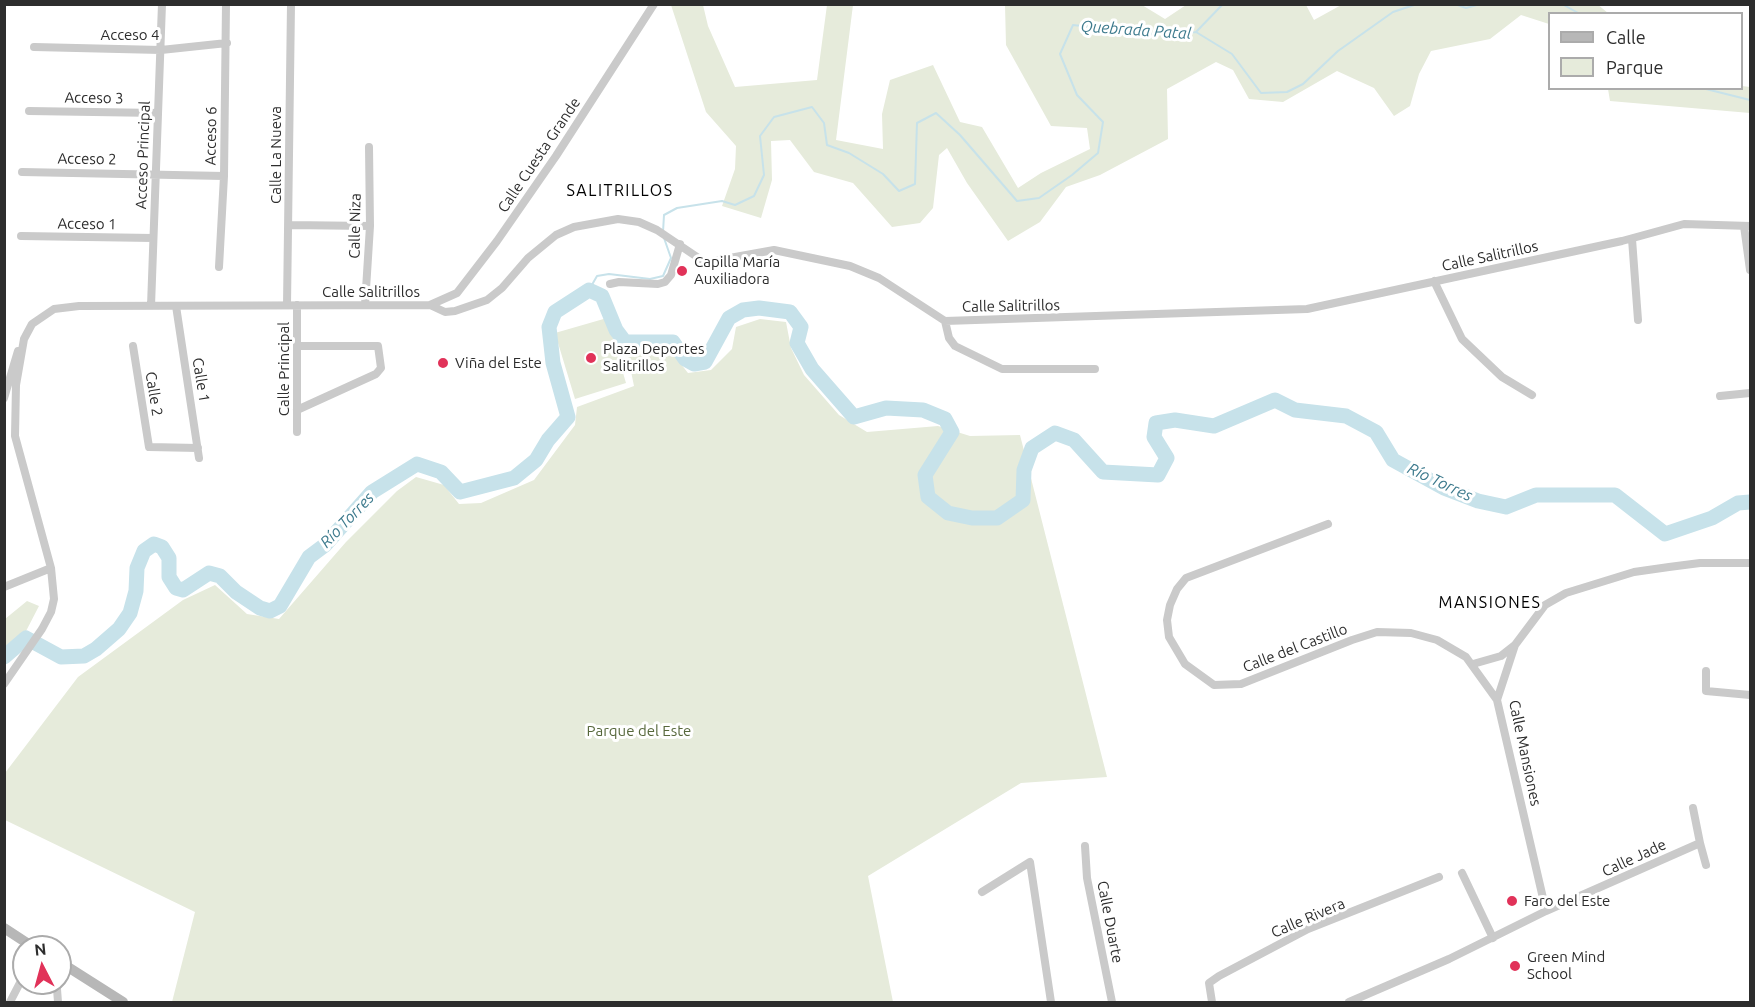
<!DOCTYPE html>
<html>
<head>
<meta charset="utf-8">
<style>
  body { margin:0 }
  #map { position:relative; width:1755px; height:1007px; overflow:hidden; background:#fff; font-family:Ubuntu,sans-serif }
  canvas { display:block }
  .frame { position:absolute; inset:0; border:6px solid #2d2d2d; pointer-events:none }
  .legend { position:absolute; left:1548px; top:12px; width:195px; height:78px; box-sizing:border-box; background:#fff; border:2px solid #ababab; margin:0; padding:8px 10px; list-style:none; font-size:18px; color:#2d2d2d }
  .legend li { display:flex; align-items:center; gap:12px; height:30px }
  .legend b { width:30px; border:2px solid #ababab }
  .north { position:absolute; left:12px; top:935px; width:60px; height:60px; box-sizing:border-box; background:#fff; border:2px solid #ababab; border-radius:50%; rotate:354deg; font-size:16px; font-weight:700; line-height:24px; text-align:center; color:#2d2d2d }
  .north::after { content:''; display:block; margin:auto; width:21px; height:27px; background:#e13259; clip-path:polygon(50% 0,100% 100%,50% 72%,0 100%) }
</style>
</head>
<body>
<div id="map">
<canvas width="1755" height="1007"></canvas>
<div class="frame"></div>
<ul class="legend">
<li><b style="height:8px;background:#b7b7b7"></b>Calle</li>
<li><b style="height:16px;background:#e6ebdb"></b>Parque</li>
</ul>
<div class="north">N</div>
</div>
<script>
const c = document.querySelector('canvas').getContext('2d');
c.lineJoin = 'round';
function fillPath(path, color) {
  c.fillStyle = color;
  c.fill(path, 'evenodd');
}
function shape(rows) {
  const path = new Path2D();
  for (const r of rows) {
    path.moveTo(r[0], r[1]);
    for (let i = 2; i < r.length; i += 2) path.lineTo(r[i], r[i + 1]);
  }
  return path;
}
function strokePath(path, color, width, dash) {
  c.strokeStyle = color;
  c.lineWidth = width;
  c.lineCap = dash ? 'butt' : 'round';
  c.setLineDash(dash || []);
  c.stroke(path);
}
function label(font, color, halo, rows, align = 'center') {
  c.font = font + ' Ubuntu,sans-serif';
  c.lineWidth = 6;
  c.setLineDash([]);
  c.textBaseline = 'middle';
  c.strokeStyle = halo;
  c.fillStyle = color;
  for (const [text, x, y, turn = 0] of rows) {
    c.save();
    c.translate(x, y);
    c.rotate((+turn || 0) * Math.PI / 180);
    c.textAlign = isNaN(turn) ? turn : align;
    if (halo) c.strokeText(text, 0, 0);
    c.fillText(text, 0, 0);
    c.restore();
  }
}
fillPath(shape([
  [1186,5,1306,5,1314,20,1343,4,1597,4,1608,13,1550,14,1549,24,1521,15,1490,39,1431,51,1419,74,1410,106,1394,116,1374,88,1337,71,1283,102,1249,99,1233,70,1216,62,1167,89,1168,139,1100,175,1066,187,1040,222,1008,241,967,183,947,148,939,155,933,208,920,223,892,227,853,183,814,172,790,140,771,141,772,180,761,218,722,206,735,169,736,146,706,112,671,5,703,5,708,26,735,87,817,80,827,5,853,5,836,140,883,149,882,114,890,80,933,65,960,122,982,127,1018,188,1041,173,1090,149,1087,128,1051,126,1006,45,1005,5,1142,5,1165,19],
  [1742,86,1750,87,1750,113,1610,101,1608,89,1742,88],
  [607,318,626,383,575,399,555,333],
  [760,319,786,322,791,348,804,375,839,415,867,432,938,426,970,436,1020,435,1107,777,1021,783,868,876,893,1002,172,1002,195,912,5,820,5,773,78,677,183,600,215,585,247,614,279,619,346,542,397,491,416,477,444,485,459,504,481,503,534,480,575,425,577,407,634,386,627,352,670,350,688,373,711,370,732,349,736,327],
  [27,601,39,606,24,635,5,660,5,619]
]), '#e6ebdb');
strokePath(shape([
  [1455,4,1466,8,1480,4],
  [1562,4,1580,14],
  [1196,32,1223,4],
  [1702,88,1750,100],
  [663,232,664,215,677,208,722,201,735,205,754,196,764,175,760,136,774,117,812,107,824,123,827,145,849,153,883,174,899,191,915,184,917,123,936,113,960,135,1017,201,1039,198,1072,175,1098,153,1103,122,1077,95,1060,54,1073,25,1154,34,1196,32,1232,54,1261,93,1287,92,1303,84,1338,51,1393,12,1417,4],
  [589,290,597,276,609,274,650,279,663,276,671,258,664,238]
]), '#c7e2ea', 2);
strokePath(shape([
  [4,657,26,638,61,657,84,656,96,649,119,629,130,613,136,591,137,568,144,551,154,544,162,547,169,558,169,577,176,588,183,590,209,573,220,576,236,592,260,608,270,611,280,606,309,557,325,545,372,492,417,464,441,472,460,492,514,478,536,460,548,440,568,417,553,363,549,327,555,312,589,290,602,296,616,330,625,342,673,342,685,359,694,364,705,362,729,318,743,310,759,308,790,312,801,327,797,343,812,369,854,417,886,408,923,410,945,419,952,432,925,475,928,497,948,513,972,518,997,518,1023,500,1024,470,1032,448,1055,433,1074,440,1103,472,1158,475,1167,458,1154,437,1156,423,1175,420,1214,426,1275,400,1295,410,1346,416,1376,432,1393,460,1444,488,1478,501,1506,507,1536,495,1615,495,1665,534,1712,518,1738,503,1750,502]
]), '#c7e2ea', 15);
strokePath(shape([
  [34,47,161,50,227,43],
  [29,111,158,113],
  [22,172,224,176],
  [289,225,370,226],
  [1744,226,1750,270],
  [21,236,153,238],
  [1632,239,1638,320],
  [219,267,224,176,226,4],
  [1434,281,1462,339,1502,377,1532,395],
  [610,284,619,282,658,284,665,282,671,275,680,244],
  [287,305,291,4],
  [365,305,370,226,369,147],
  [430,305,457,293,497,241,556,156,654,4],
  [151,306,162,4],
  [176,306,199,458],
  [945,321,949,338,955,346,1002,369,1095,369],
  [133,346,149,447,198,448],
  [1720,396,1750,393],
  [4,398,18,351],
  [297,410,376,374,381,368,378,346,297,346],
  [297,432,297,305],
  [1328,524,1186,578,1177,589,1170,605,1167,620,1169,637,1185,664,1214,685,1241,684,1352,640,1377,632,1411,633,1437,640,1466,657,1497,700],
  [4,587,51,568],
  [1473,664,1501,656,1515,645],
  [1706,671,1706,691,1750,695],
  [4,684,42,629,51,612,54,599,51,568,15,436,16,385,24,339,32,324,54,309,79,306,430,305,445,312,455,311,487,300,502,288,528,258,556,235,574,227,618,219,639,222,657,230,703,261,713,261,774,250,850,266,879,278,945,321,1307,309,1622,241,1684,224,1750,226],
  [1700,843,1706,865],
  [1085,846,1087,878,1112,1002],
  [1462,873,1493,938],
  [982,892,1030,862,1051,1002],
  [1546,911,1497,700,1515,645,1545,605,1566,593,1634,572,1669,567,1700,563,1750,563],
  [57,989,58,1002],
  [10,1002,24,975],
  [1212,1002,1209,983,1219,976,1308,929,1439,877],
  [1349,1002,1449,959,1546,911,1700,843,1693,808]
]), '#cacaca', 8);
strokePath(shape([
  [4,928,33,947],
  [60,962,123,1002]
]), '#b7b7b7', 10);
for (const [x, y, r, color] of [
  [682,271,6,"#e13259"],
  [591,358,6,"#e13259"],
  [443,363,6,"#e13259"],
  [1512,901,6,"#e13259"],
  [1515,966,6,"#e13259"]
]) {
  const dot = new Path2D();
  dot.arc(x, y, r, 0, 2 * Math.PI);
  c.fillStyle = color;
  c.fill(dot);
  strokePath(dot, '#fff', 2);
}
label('15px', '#2d2d2d', '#fff', [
  ["Acceso 4",130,35],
  ["Acceso 3",94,98,1],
  ["Acceso 6",211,136,-89],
  ["Acceso Principal",143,155,-88],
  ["Calle La Nueva",276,155,-90],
  ["Calle Cuesta Grande",539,155,-56],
  ["Acceso 2",87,159,1],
  ["Acceso 1",87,224,1],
  ["Calle Niza",355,226,-89],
  ["Calle Salitrillos",1490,256,-12],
  ["Calle Salitrillos",371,292],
  ["Calle Salitrillos",1011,306,-1],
  ["Calle Principal",284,369,-90],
  ["Calle 1",201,380,81],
  ["Calle 2",154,394,81],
  ["Calle del Castillo",1295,648,-21],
  ["Calle Mansiones",1525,753,78],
  ["Calle Jade",1634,858,-25],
  ["Calle Rivera",1308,918,-23],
  ["Calle Duarte",1110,922,79]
]);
label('15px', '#2d2d2d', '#fff', [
  ["Capilla María",694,262],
  ["Auxiliadora",694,279],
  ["Plaza Deportes",603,349],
  ["Salitrillos",603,366],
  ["Viña del Este",455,363],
  ["Faro del Este",1524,901],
  ["Green Mind",1527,957],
  ["School",1527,974]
], 'left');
label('15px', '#57683c', '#fff', [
  ["Parque del Este",639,731]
]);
label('italic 16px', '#3d7a8d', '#fff', [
  ["Quebrada Patal",1136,30,4],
  ["Río Torres",1440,482,25],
  ["Río Torres",347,520,-46]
]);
c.letterSpacing = '1.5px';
label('16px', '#000', '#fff', [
  ["SALITRILLOS",620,191],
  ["MANSIONES",1490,603]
]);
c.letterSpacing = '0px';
</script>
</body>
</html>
